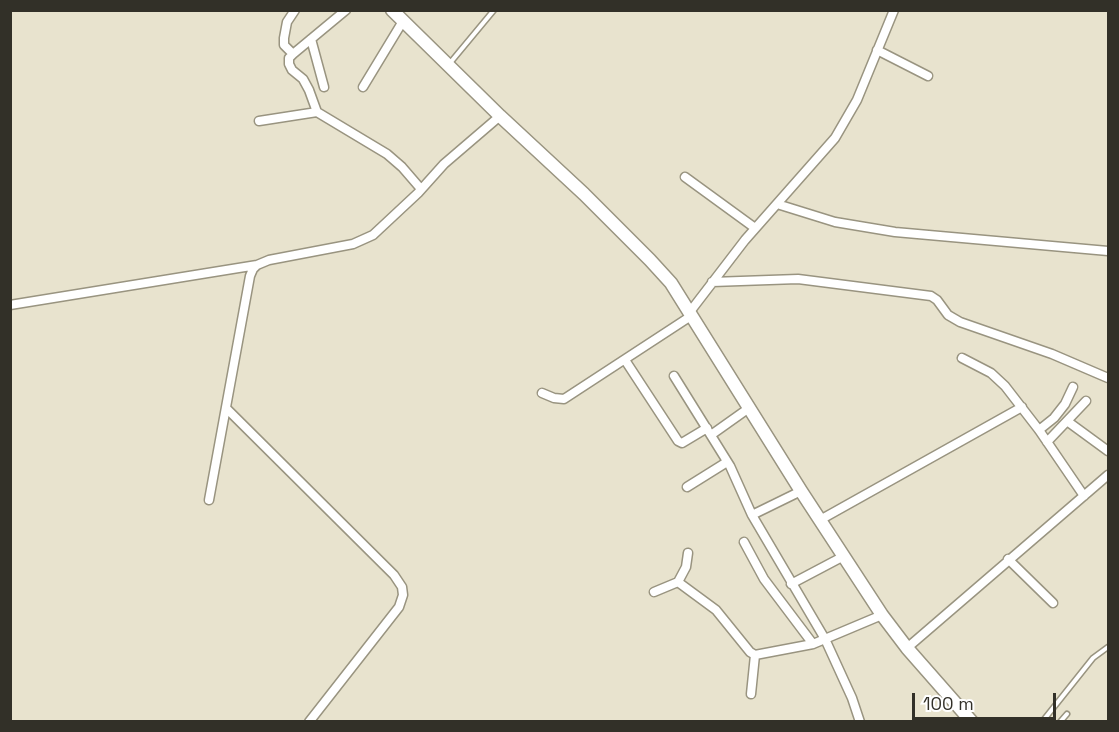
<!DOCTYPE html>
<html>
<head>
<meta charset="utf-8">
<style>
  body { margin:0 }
  #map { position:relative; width:1119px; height:732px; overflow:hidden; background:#e8e3ce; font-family:"Space Grotesk",sans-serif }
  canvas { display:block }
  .frame { position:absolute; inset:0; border:12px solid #323028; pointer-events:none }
  .scale { position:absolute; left:912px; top:693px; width:144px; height:27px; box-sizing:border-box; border:3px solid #323028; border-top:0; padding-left:8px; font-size:18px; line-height:21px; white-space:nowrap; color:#323028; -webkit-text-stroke:4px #fff; paint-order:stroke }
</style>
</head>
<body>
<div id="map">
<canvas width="1119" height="732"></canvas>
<div class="frame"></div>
<div class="scale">100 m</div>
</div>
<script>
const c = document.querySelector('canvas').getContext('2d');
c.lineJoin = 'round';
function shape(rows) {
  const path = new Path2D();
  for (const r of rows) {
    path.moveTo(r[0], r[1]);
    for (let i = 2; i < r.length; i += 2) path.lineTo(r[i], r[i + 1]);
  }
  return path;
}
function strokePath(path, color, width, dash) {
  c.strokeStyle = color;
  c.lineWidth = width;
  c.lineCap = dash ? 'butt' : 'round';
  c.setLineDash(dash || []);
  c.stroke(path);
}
const lane = shape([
  [450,63,494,10],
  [1042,722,1093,658,1108,647],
  [1060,722,1067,714]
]);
const street = shape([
  [346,10,293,54,289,58,289,64,292,70,303,79,309,90,317,112,387,154,402,167,421,189],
  [311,39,324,87],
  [877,50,928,76],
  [293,54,284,45,284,38,287,22,295,10],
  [363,87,403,21],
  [259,121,317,112],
  [685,177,755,228],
  [777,204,835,222,895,232,1108,251],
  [712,282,798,279,931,296,937,300,948,315,960,322,1052,354,1108,378],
  [10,305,257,265],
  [689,313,745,240,835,138,857,100,894,10],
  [962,358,991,373,1005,386,1039,430,1084,496],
  [625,360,678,441,682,443,707,428],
  [674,376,730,466,752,515,825,639,852,698,860,722],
  [542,393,554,398,564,399,691,316],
  [226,408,394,575,402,587,403,595,399,607,309,722],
  [1067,421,1108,451],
  [1039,430,1054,418,1065,404,1073,387],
  [711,435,749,408],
  [1047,442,1086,401],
  [687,487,727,462],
  [209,500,250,276,253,269,257,265,269,260,353,244,373,235,418,193,444,164,500,116],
  [752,515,801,491],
  [820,520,1022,407],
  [744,542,764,579,813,644],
  [1008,559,1053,603],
  [678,582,716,610,750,652,755,655,813,644,882,615],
  [791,584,844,556],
  [654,592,678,582,686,567,688,553],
  [907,648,1108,475],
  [751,694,755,655]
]);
const secondary = shape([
  [392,10,500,116,584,194,650,260,671,283,801,491,882,615,907,648,972,722]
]);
strokePath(lane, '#999480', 7);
strokePath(street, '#999480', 11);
strokePath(secondary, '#999480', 15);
strokePath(lane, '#fff', 4);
strokePath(street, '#fff', 8);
strokePath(secondary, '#fff', 12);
</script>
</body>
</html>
